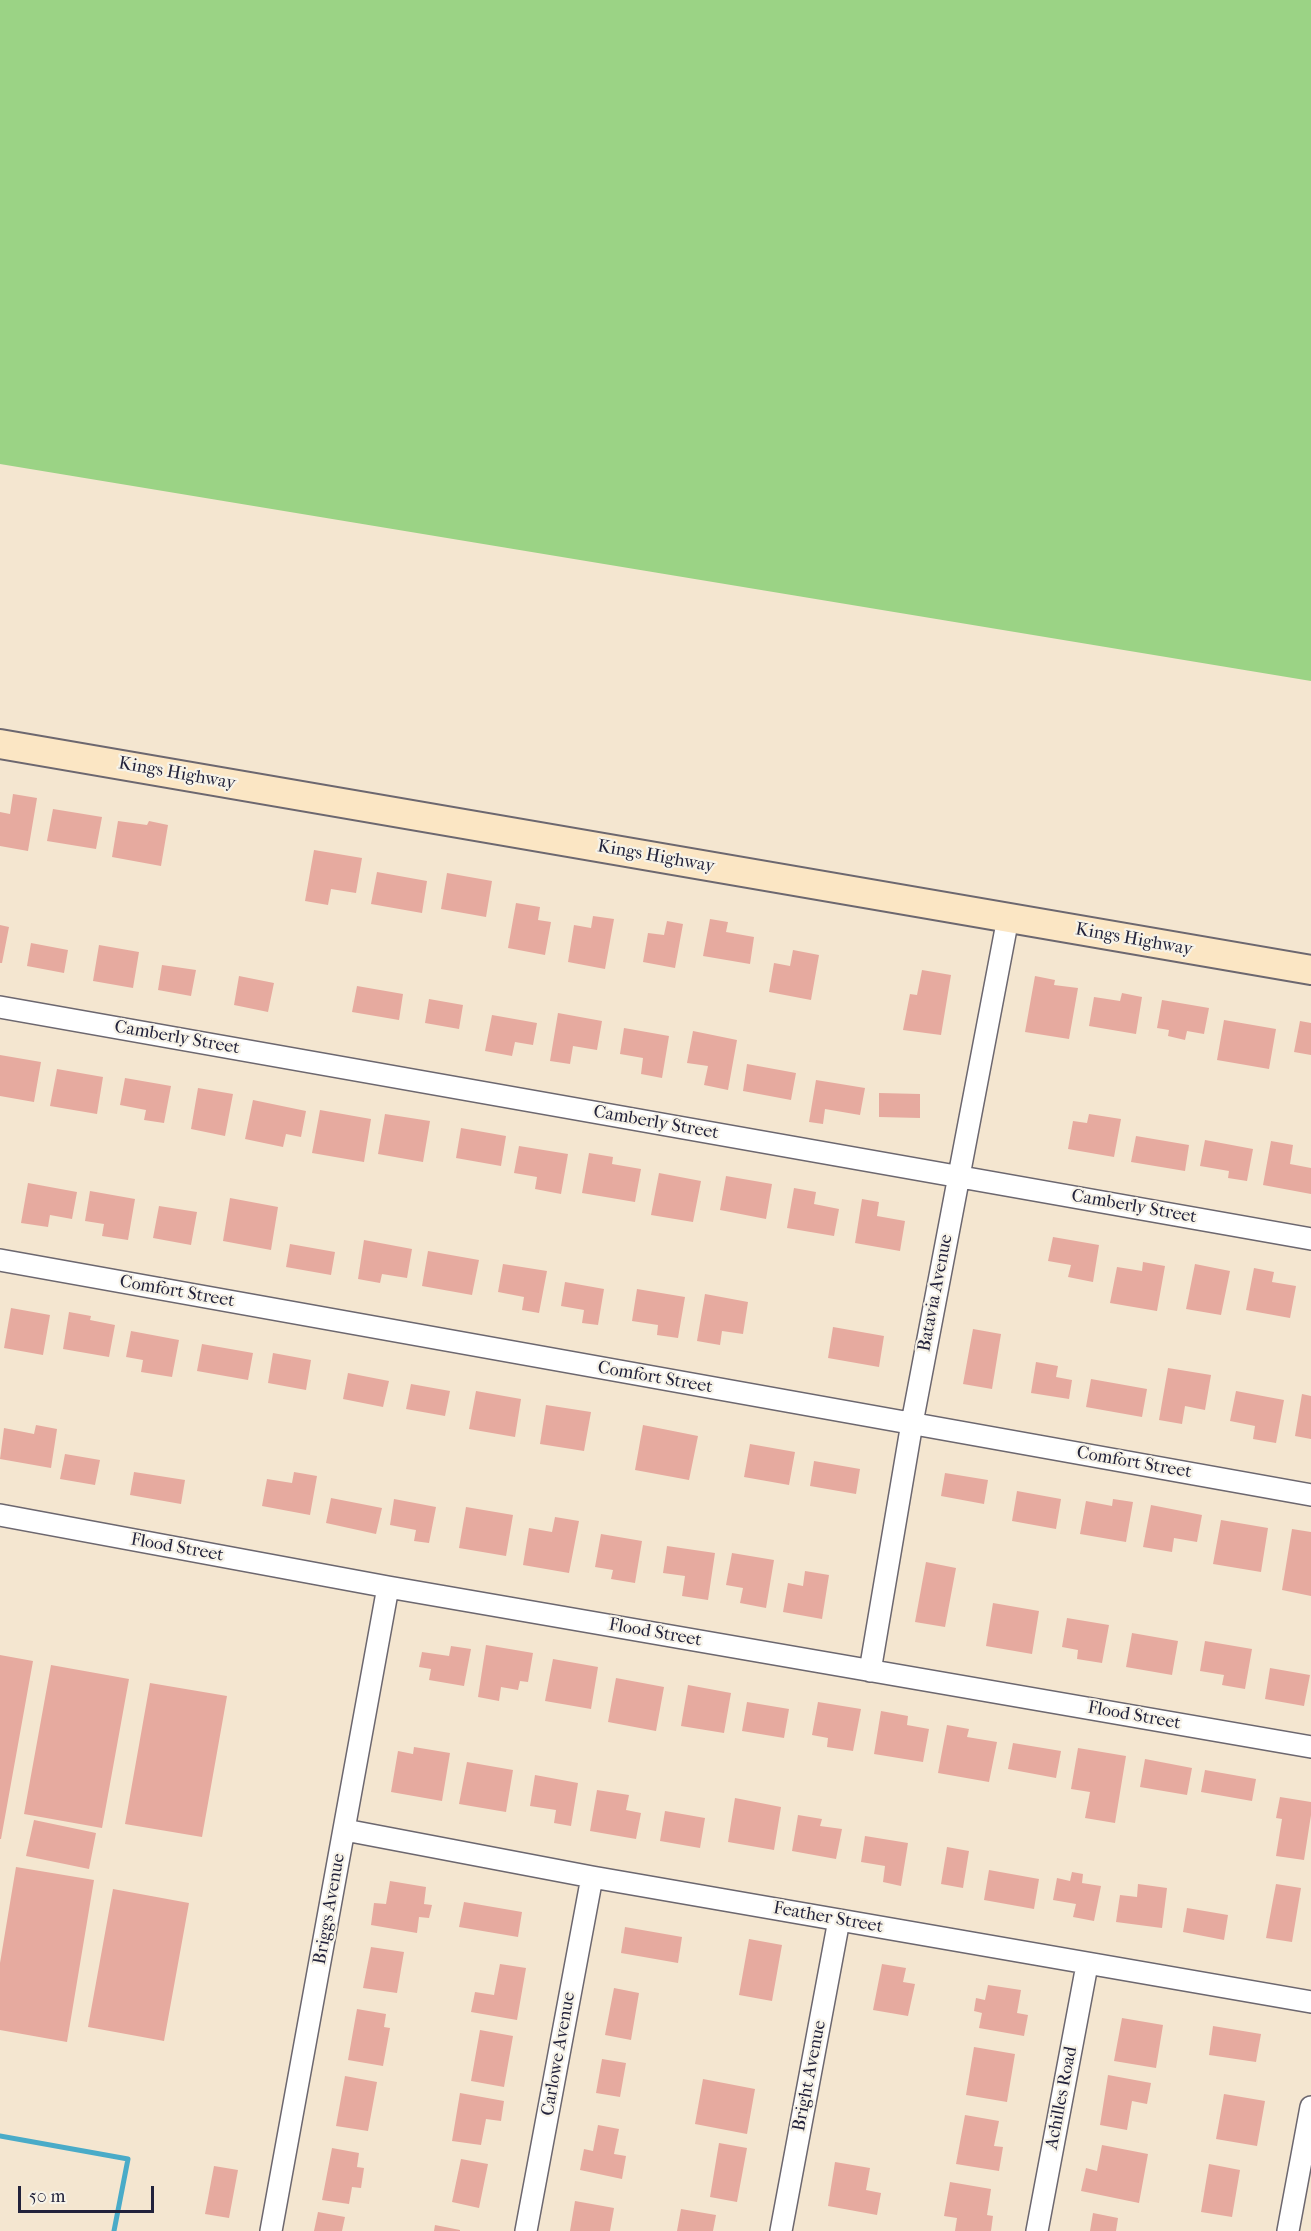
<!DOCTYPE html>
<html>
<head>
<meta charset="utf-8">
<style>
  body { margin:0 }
  #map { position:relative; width:1311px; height:2231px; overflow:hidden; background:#f4e6d0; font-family:"IM FELL French Canon",serif }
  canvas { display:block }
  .scale { position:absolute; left:18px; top:2186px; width:136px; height:27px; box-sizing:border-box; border:3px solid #22223b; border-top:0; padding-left:8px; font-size:18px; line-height:21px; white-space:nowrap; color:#22223b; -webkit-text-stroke:4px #f7f3e8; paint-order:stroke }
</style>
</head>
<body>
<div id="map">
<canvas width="1311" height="2231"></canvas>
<div class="scale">50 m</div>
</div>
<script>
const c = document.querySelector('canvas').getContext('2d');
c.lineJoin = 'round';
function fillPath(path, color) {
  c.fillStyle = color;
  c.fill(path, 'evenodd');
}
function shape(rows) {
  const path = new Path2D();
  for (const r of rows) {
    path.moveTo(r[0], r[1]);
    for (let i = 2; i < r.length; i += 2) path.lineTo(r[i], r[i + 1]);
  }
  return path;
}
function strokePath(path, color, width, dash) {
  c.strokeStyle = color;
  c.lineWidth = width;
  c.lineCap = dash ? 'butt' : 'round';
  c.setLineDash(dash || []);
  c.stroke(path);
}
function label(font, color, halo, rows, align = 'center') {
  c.font = font + ' "IM FELL French Canon",serif';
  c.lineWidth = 4.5;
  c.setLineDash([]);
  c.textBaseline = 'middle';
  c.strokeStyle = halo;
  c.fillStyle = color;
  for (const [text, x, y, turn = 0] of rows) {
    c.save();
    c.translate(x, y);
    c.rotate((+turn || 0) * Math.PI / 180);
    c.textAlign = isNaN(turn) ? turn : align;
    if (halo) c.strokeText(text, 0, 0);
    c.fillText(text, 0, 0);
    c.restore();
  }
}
fillPath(shape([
  [0,0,1311,0,1311,681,0,464]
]), '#9bd385');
strokePath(shape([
  [0,2136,128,2159,114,2231]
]), '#49abc8', 5);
fillPath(shape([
  [13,794,37,798,28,851,0,846,0,812,10,814],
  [53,809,102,817,96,849,47,841],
  [118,821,147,825,149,821,168,825,161,866,112,857],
  [314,850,362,858,356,893,331,889,328,905,305,901],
  [377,872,427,881,422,913,371,904],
  [447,873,492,881,486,917,441,909],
  [516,903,540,907,538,920,551,922,545,955,508,948],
  [593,916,614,919,605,969,568,962,574,925,591,928],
  [710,919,728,922,726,932,754,937,750,964,703,956],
  [667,921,683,924,675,968,643,962,648,933,664,935],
  [0,925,9,927,2,963,0,963],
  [31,943,68,950,64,973,27,966],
  [99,945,139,952,133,988,93,981],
  [793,950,819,955,811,1000,769,992,774,963,790,966],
  [162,965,196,970,191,996,158,990],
  [922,970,951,975,941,1035,903,1030,910,994,917,995],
  [239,976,274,983,268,1012,234,1005],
  [1035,976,1055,980,1054,985,1078,988,1069,1039,1025,1032],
  [357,986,403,994,399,1020,352,1012],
  [1122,993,1142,997,1136,1034,1089,1026,1094,997,1120,1001],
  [429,999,463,1005,459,1029,425,1023],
  [1162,1000,1209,1008,1204,1034,1187,1031,1185,1040,1168,1036,1169,1030,1157,1028],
  [558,1013,602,1021,597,1050,573,1046,570,1064,550,1061],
  [492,1015,537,1023,533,1045,515,1042,512,1056,485,1051],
  [1224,1020,1276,1029,1269,1069,1217,1060],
  [1300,1021,1311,1023,1311,1055,1294,1052],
  [624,1028,669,1036,662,1078,641,1074,643,1058,620,1054],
  [693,1031,737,1040,728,1090,704,1085,708,1066,687,1063],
  [0,1055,41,1062,34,1102,0,1096],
  [747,1064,796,1073,791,1100,743,1091],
  [57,1069,103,1077,97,1114,50,1106],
  [125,1078,171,1086,164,1123,144,1120,146,1110,120,1105],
  [816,1080,865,1088,860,1115,825,1109,823,1124,809,1122],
  [198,1088,233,1094,225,1136,191,1129],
  [879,1093,920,1094,920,1118,879,1117],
  [253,1100,306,1111,301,1137,286,1134,283,1147,245,1139],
  [320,1110,371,1119,364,1162,312,1153],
  [385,1114,430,1121,423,1162,378,1154],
  [1089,1114,1121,1119,1114,1157,1068,1149,1073,1121,1087,1123],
  [461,1128,506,1136,501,1166,456,1158],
  [1136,1136,1189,1145,1185,1171,1131,1162],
  [1205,1140,1253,1149,1247,1181,1228,1178,1229,1171,1200,1166],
  [1271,1141,1293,1145,1290,1164,1311,1168,1311,1194,1263,1185],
  [519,1146,568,1154,561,1194,535,1189,537,1177,514,1173],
  [589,1153,613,1157,612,1164,641,1169,635,1202,582,1193],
  [659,1173,701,1181,693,1222,651,1215],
  [726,1176,772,1184,766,1219,720,1210],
  [28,1183,77,1192,72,1219,50,1215,48,1227,21,1223],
  [794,1188,816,1192,814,1204,839,1209,834,1236,787,1228],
  [90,1191,135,1199,128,1240,102,1236,104,1224,85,1221],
  [230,1198,278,1207,271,1250,223,1241],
  [862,1199,879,1202,877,1216,905,1221,900,1251,855,1243],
  [159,1206,197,1212,191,1245,153,1238],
  [1053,1237,1099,1245,1093,1282,1068,1277,1071,1265,1048,1261],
  [364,1240,412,1249,407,1278,382,1274,380,1283,358,1279],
  [290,1244,335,1252,331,1275,286,1267],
  [428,1251,479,1260,472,1295,422,1286],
  [1143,1262,1165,1266,1157,1311,1110,1303,1117,1267,1142,1271],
  [503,1264,547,1271,539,1313,522,1310,524,1297,498,1292],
  [1195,1264,1230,1271,1221,1315,1186,1309],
  [1254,1268,1274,1272,1272,1282,1296,1286,1290,1318,1246,1310],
  [565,1282,604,1289,598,1325,582,1323,584,1310,561,1306],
  [637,1289,685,1297,678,1338,657,1335,658,1325,632,1321],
  [705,1294,748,1302,743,1334,722,1331,720,1345,697,1341],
  [11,1308,50,1315,43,1355,4,1348],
  [69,1312,91,1316,90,1320,115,1325,109,1357,63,1349],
  [833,1327,884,1336,879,1367,828,1358],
  [973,1329,1001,1334,992,1389,963,1384],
  [131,1331,179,1340,172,1377,141,1372,143,1360,126,1357],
  [202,1344,253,1353,248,1380,197,1371],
  [273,1353,311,1360,306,1390,268,1383],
  [1036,1362,1058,1366,1056,1377,1072,1380,1069,1399,1031,1393],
  [1168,1368,1211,1375,1205,1410,1185,1406,1182,1424,1159,1420],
  [348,1373,389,1381,383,1407,343,1399],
  [1091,1379,1147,1389,1142,1417,1086,1407],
  [411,1384,450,1391,445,1416,406,1409],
  [476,1391,521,1399,515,1437,469,1429],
  [1236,1391,1284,1400,1276,1443,1253,1439,1255,1426,1230,1421],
  [1302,1394,1311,1396,1311,1439,1295,1436],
  [546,1405,591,1412,584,1451,540,1444],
  [36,1425,57,1429,51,1468,0,1459,4,1428,34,1434],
  [643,1425,698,1436,689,1480,635,1470],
  [750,1444,795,1452,789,1485,744,1477],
  [65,1454,100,1460,95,1485,60,1479],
  [814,1461,860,1469,856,1494,810,1486],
  [134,1472,185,1480,181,1504,130,1495],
  [294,1472,317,1476,310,1515,262,1506,267,1479,292,1483],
  [945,1473,988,1480,984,1504,941,1496],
  [1017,1491,1061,1499,1056,1529,1012,1521],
  [331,1498,382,1508,376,1534,326,1523],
  [394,1499,436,1507,429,1543,414,1541,416,1530,390,1525],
  [1113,1499,1133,1502,1126,1542,1080,1534,1086,1501,1112,1506],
  [1151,1505,1202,1515,1197,1542,1174,1538,1172,1552,1143,1547],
  [466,1507,513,1515,506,1556,459,1548],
  [555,1517,579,1521,569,1573,523,1565,529,1528,552,1532],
  [1221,1520,1268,1528,1261,1572,1213,1564],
  [1292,1529,1311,1532,1311,1596,1282,1590],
  [601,1534,642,1541,635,1583,611,1579,613,1570,595,1567],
  [667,1546,715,1553,708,1600,682,1596,685,1576,663,1573],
  [732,1553,774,1560,766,1608,740,1603,743,1588,726,1585],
  [926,1562,956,1568,945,1627,915,1622],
  [805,1571,829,1575,822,1619,783,1612,788,1583,803,1586],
  [993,1603,1039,1611,1032,1654,986,1646],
  [1067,1618,1109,1625,1102,1663,1077,1659,1078,1650,1062,1647],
  [1132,1633,1178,1641,1172,1675,1126,1667],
  [1205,1641,1252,1649,1245,1689,1222,1685,1224,1675,1200,1671],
  [486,1645,533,1653,528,1682,520,1681,518,1690,501,1687,499,1701,478,1697],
  [451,1646,471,1649,464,1686,429,1680,431,1669,419,1667,422,1652,449,1656],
  [0,1655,33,1661,1,1839,0,1839],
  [553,1659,598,1667,591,1709,545,1701],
  [51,1665,129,1679,102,1828,24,1814],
  [1270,1668,1310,1675,1304,1706,1265,1699],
  [616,1678,664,1687,656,1731,608,1722],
  [150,1683,227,1696,202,1837,125,1824],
  [688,1685,731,1693,724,1733,681,1726],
  [747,1702,789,1709,784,1738,742,1731],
  [818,1702,861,1709,853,1751,827,1747,828,1738,812,1735],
  [881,1711,908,1716,907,1725,929,1729,923,1762,874,1754],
  [947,1725,969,1729,967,1737,997,1742,989,1782,938,1773],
  [1013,1743,1061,1751,1056,1778,1008,1769],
  [414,1747,450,1753,442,1801,391,1792,398,1751,413,1754],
  [1078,1748,1126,1756,1115,1823,1085,1818,1090,1792,1071,1789],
  [1145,1759,1192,1768,1187,1795,1140,1787],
  [467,1762,513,1770,506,1812,459,1804],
  [1205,1770,1256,1779,1252,1801,1201,1792],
  [535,1775,578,1783,571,1826,554,1823,556,1810,530,1806],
  [597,1790,629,1795,626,1810,641,1813,636,1839,590,1831],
  [1280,1797,1311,1802,1311,1815,1304,1860,1276,1856,1282,1819,1276,1818],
  [735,1798,781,1807,774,1850,728,1842],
  [665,1811,705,1818,700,1848,660,1841],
  [798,1815,822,1819,820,1826,842,1829,836,1859,792,1851],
  [34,1820,96,1833,89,1869,26,1856],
  [865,1836,908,1843,901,1886,883,1882,885,1866,861,1862],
  [947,1847,969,1851,963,1888,941,1884],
  [16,1867,94,1880,67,2042,0,2030,0,1963],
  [989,1870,1039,1879,1034,1909,984,1900],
  [1072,1872,1083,1874,1082,1883,1101,1886,1094,1921,1073,1917,1076,1904,1053,1900,1057,1878,1070,1881],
  [390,1881,426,1887,424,1904,432,1905,429,1918,419,1917,417,1933,371,1925,374,1903,386,1904],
  [1138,1884,1167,1888,1162,1928,1116,1922,1120,1895,1137,1897],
  [1276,1884,1301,1888,1292,1942,1266,1938],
  [113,1889,189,1903,164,2041,88,2027],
  [464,1902,522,1912,518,1937,459,1927],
  [1187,1908,1228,1915,1224,1940,1183,1932],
  [625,1927,682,1937,678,1963,621,1953],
  [749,1939,782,1945,772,2001,739,1995],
  [371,1947,404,1952,397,1993,363,1988],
  [500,1964,526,1968,517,2020,471,2012,475,1992,494,1995],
  [882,1964,906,1968,903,1982,915,1984,908,2016,873,2010],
  [988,1985,1021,1990,1017,2013,1028,2015,1024,2036,979,2028,982,2013,974,2011,976,1998,985,2000],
  [614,1988,639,1993,631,2040,605,2035],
  [357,2009,386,2014,384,2027,390,2028,383,2066,348,2060],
  [1122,2018,1163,2025,1156,2068,1114,2061],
  [1213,2026,1261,2034,1256,2062,1209,2055],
  [480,2030,513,2036,504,2087,471,2081],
  [974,2047,1015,2054,1007,2102,966,2095],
  [602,2059,626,2063,620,2097,596,2093],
  [1108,2075,1151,2083,1147,2104,1132,2101,1127,2130,1100,2125],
  [345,2076,377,2082,368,2131,336,2126],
  [703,2079,755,2089,747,2134,695,2124],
  [460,2093,504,2101,501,2121,486,2119,481,2145,452,2141],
  [1224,2094,1265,2101,1257,2146,1216,2139],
  [965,2115,999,2121,994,2146,1003,2147,999,2171,956,2164],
  [598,2125,619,2129,614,2154,626,2156,622,2179,580,2170,584,2149,593,2151],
  [719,2143,747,2148,737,2202,710,2197],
  [1102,2145,1148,2154,1139,2203,1081,2191,1086,2168,1097,2171],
  [332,2148,359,2153,357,2167,364,2168,361,2188,352,2187,349,2204,322,2200],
  [461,2159,488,2164,479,2208,452,2202],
  [835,2162,870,2168,866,2190,881,2193,877,2215,828,2206],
  [1209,2164,1240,2170,1232,2217,1201,2212],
  [214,2166,238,2170,229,2218,205,2214],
  [950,2182,991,2189,987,2215,993,2216,991,2231,955,2231,957,2218,944,2216],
  [575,2201,614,2208,610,2231,570,2231],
  [681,2209,716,2215,713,2231,677,2231],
  [318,2212,345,2217,342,2231,314,2231],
  [1093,2213,1118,2218,1116,2231,1090,2231],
  [435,2225,460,2230,460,2231,434,2231]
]), '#e6aa9f');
const street = shape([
  [0,1007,1311,1239],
  [0,1260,1311,1495],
  [0,1515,388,1587,1311,1747],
  [870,1671,912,1423,1008,918],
  [345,1830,592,1877,1311,2002],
  [271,2231,388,1587],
  [526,2231,592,1877],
  [781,2231,839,1920],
  [1037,2231,1087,1965],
  [1288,2231,1311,2107]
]);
const secondary = shape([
  [0,744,1311,970]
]);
strokePath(street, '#6c676f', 24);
strokePath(secondary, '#6c676f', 32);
strokePath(street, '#fff', 21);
strokePath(secondary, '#fbe6c4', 28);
label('18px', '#22223b', '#f7f3e8', [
  ["Kings Highway",177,774,10],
  ["Kings Highway",656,857,10],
  ["Kings Highway",1134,940,10],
  ["Camberly Street",177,1038,10],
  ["Camberly Street",656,1123,10],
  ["Camberly Street",1134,1207,10],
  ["Comfort Street",177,1292,10],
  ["Batavia Avenue",936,1293,-79],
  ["Comfort Street",655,1378,10],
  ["Comfort Street",1134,1463,10],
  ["Flood Street",177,1548,10],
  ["Flood Street",655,1633,10],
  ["Flood Street",1134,1716,10],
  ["Briggs Avenue",330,1909,-80],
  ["Feather Street",828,1918,10],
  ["Carlowe Avenue",559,2054,-80],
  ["Bright Avenue",810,2076,-79],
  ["Achilles Road",1062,2098,-79]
]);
</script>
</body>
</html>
